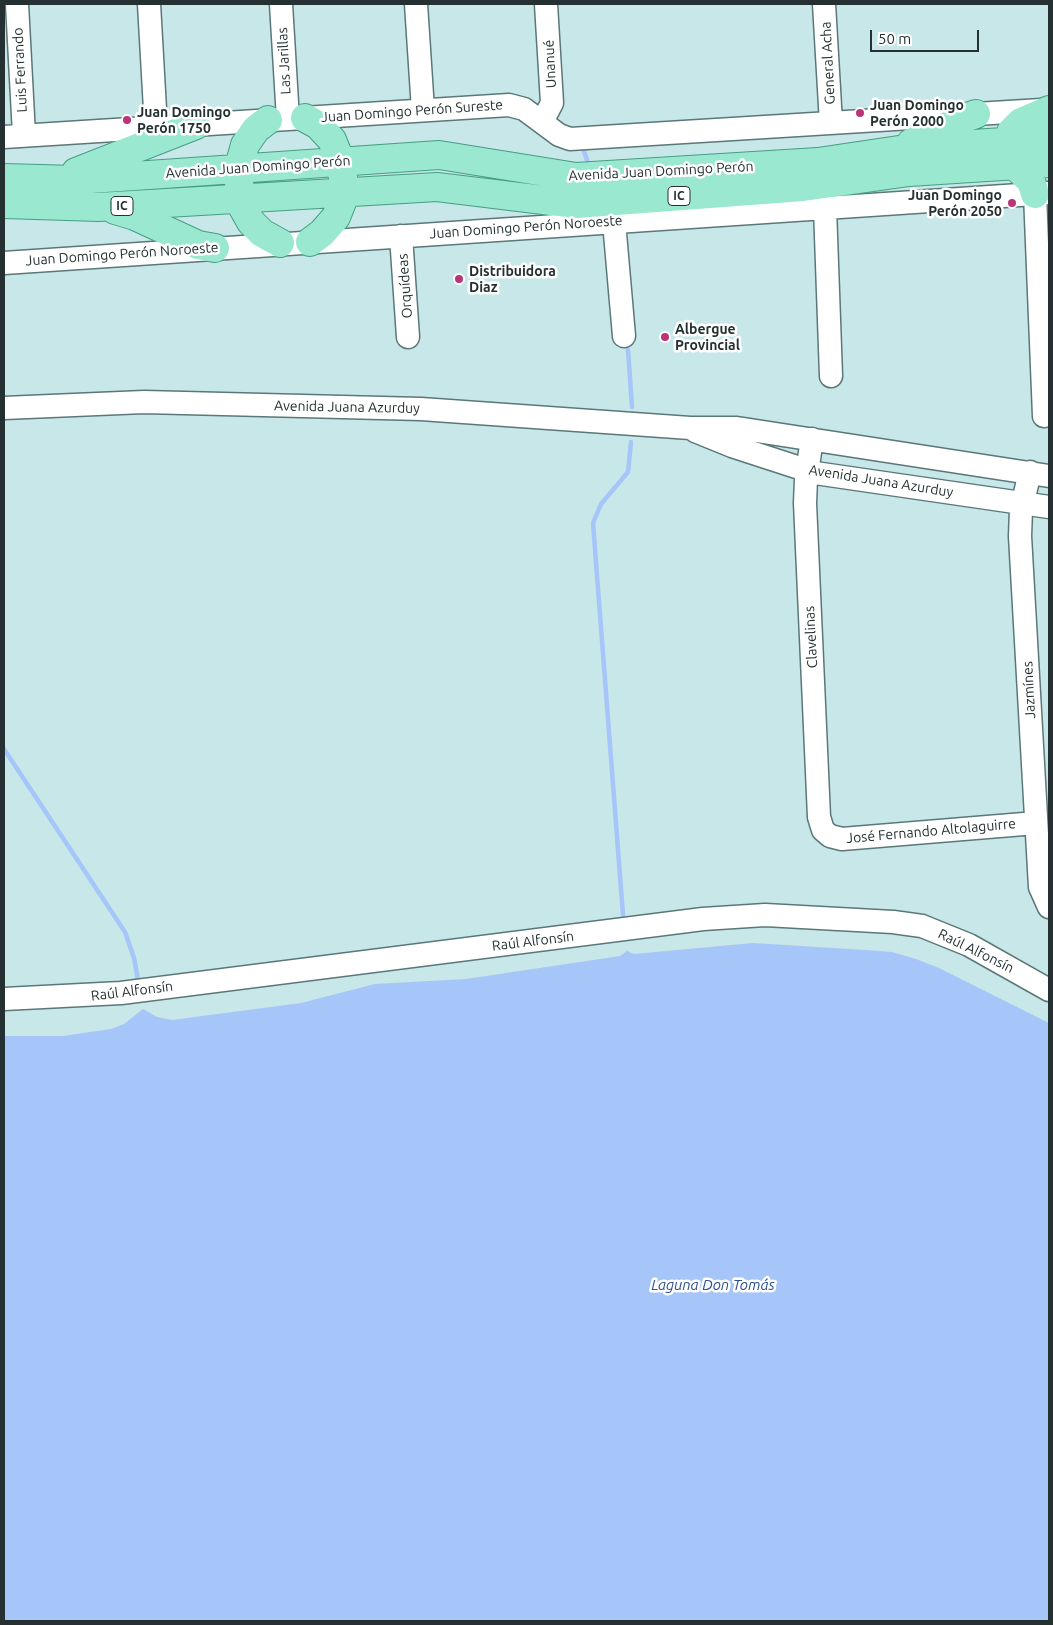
<!DOCTYPE html>
<html>
<head>
<meta charset="utf-8">
<style>
  body { margin:0 }
  #map { position:relative; width:1053px; height:1625px; overflow:hidden; background:#c8e7e8; font-family:Ubuntu,sans-serif }
  canvas { display:block }
  .frame { position:absolute; inset:0; border:5px solid #243031; pointer-events:none }
  .scale { position:absolute; left:870px; top:30px; width:109px; height:22px; box-sizing:border-box; border:2px solid #243031; border-top:0; padding-left:6px; font-size:15px; line-height:18px; white-space:nowrap; color:#243031; -webkit-text-stroke:4px #fff; paint-order:stroke }
</style>
</head>
<body>
<div id="map">
<canvas width="1053" height="1625"></canvas>
<div class="frame"></div>
<div class="scale">50 m</div>
</div>
<script>
const c = document.querySelector('canvas').getContext('2d');
c.lineJoin = 'round';
function fillPath(path, color) {
  c.fillStyle = color;
  c.fill(path, 'evenodd');
}
function shape(rows) {
  const path = new Path2D();
  for (const r of rows) {
    path.moveTo(r[0], r[1]);
    for (let i = 2; i < r.length; i += 2) path.lineTo(r[i], r[i + 1]);
  }
  return path;
}
function strokePath(path, color, width, dash) {
  c.strokeStyle = color;
  c.lineWidth = width;
  c.lineCap = dash ? 'butt' : 'round';
  c.setLineDash(dash || []);
  c.stroke(path);
}
function label(font, color, halo, rows, align = 'center') {
  c.font = font + ' Ubuntu,sans-serif';
  c.lineWidth = 5;
  c.setLineDash([]);
  c.textBaseline = 'middle';
  c.strokeStyle = halo;
  c.fillStyle = color;
  for (const [text, x, y, turn = 0] of rows) {
    c.save();
    c.translate(x, y);
    c.rotate((+turn || 0) * Math.PI / 180);
    c.textAlign = isNaN(turn) ? turn : align;
    if (halo) c.strokeText(text, 0, 0);
    c.fillText(text, 0, 0);
    c.restore();
  }
}
fillPath(shape([
  [753,943,865,950,892,952,916,959,939,968,1049,1023,1049,1621,4,1621,4,1036,63,1036,111,1029,124,1024,143,1009,157,1017,172,1020,301,1003,375,984,466,979,620,956,627,951,634,954]
]), '#a6c5f9');
strokePath(shape([
  [582,146,590,168],
  [628,350,632,407],
  [4,749,125,932,134,958,138,980],
  [623,915,593,523,601,504,628,472,631,442]
]), '#a6c5f9', 4.5);
const minor = shape([
  [17,4,24,135],
  [149,4,156,127],
  [281,4,288,119],
  [416,4,423,110],
  [824,4,831,123],
  [542,122,552,103,546,4],
  [4,137,509,105,524,109,559,135,570,139,1041,110],
  [1035,194,1044,416],
  [825,208,831,376],
  [614,222,624,336],
  [401,236,408,337],
  [4,263,1049,193],
  [4,408,144,402,421,409,690,428,737,428,1049,476],
  [695,431,732,446,815,473,1049,507],
  [812,439,806,479,805,503,819,817,823,830,830,836,842,839,1036,823],
  [1030,472,1021,510,1020,536,1040,887,1049,907],
  [4,999,121,993,703,919,765,915,893,922,922,926,969,945,1049,990]
]);
const major = shape([
  [305,118,318,125,332,140,339,157,344,183,342,202,336,217,322,233,310,242],
  [268,120,256,129,245,145,240,163,239,189,243,208,251,222,262,233,280,243],
  [911,143,959,120,976,114],
  [76,172,196,125],
  [4,178,76,180,439,155,576,177,818,162,912,148,1049,139],
  [1035,194,1031,181,1010,161,1007,142,1011,132,1021,122,1049,110],
  [4,204,99,207,437,187,576,204,803,187,909,172,1049,163],
  [115,210,135,216,198,245,215,248]
]);
strokePath(minor, '#5b7778', 25);
strokePath(major, '#459e83', 30);
strokePath(minor, '#fff', 22);
strokePath(major, '#9ae8cf', 28);
for (const [x, y, r, color] of [
  [860,113,5,"#b93479"],
  [127,120,5,"#b93479"],
  [1012,203,5,"#b93479"],
  [459,279,5,"#b93479"],
  [665,337,5,"#b93479"]
]) {
  const dot = new Path2D();
  dot.arc(x, y, r, 0, 2 * Math.PI);
  c.fillStyle = color;
  c.fill(dot);
  strokePath(dot, '#fff', 2);
}
for (const [x, y, w] of [
  [679,196,22],
  [122,206,22]
]) {
  const box = new Path2D();
  box.roundRect(x - w / 2, y - 9.5, w, 19, 4);
  c.fillStyle = '#fff';
  c.fill(box);
  strokePath(box, '#243031', 1);
}
label('bold 12px', '#243031', null, [
  ["IC",679,196],
  ["IC",122,206]
]);
label('14px', '#243031', '#fff', [
  ["Las Jarillas",284,61,-93],
  ["General Acha",828,63,-93],
  ["Unanué",550,64,-93],
  ["Luis Ferrando",20,70,-93],
  ["Juan Domingo Perón Sureste",412,111,-4],
  ["Avenida Juan Domingo Perón",258,167,-4],
  ["Avenida Juan Domingo Perón",661,171,-3],
  ["Juan Domingo Perón Noroeste",526,227,-4],
  ["Juan Domingo Perón Noroeste",122,254,-4],
  ["Orquídeas",405,286,-94],
  ["Avenida Juana Azurduy",347,407,1],
  ["Avenida Juana Azurduy",881,481,9],
  ["Clavelinas",811,637,-93],
  ["Jazmínes",1029,690,-93],
  ["José Fernando Altolaguirre",931,831,-5],
  ["Raúl Alfonsín",533,941,-7],
  ["Raúl Alfonsín",976,951,26],
  ["Raúl Alfonsín",132,991,-7]
]);
label('bold 14px', '#243031', '#fff', [
  ["Juan Domingo",870,105],
  ["Perón 2000",870,121],
  ["Juan Domingo",137,112],
  ["Perón 1750",137,128],
  ["Juan Domingo",1002,195,"right"],
  ["Perón 2050",1002,211,"right"],
  ["Distribuidora",469,271],
  ["Diaz",469,287],
  ["Albergue",675,329],
  ["Provincial",675,345]
], 'left');
label('italic 15px', '#2e5290', '#fff', [
  ["Laguna Don Tomás",713,1285]
]);
</script>
</body>
</html>
